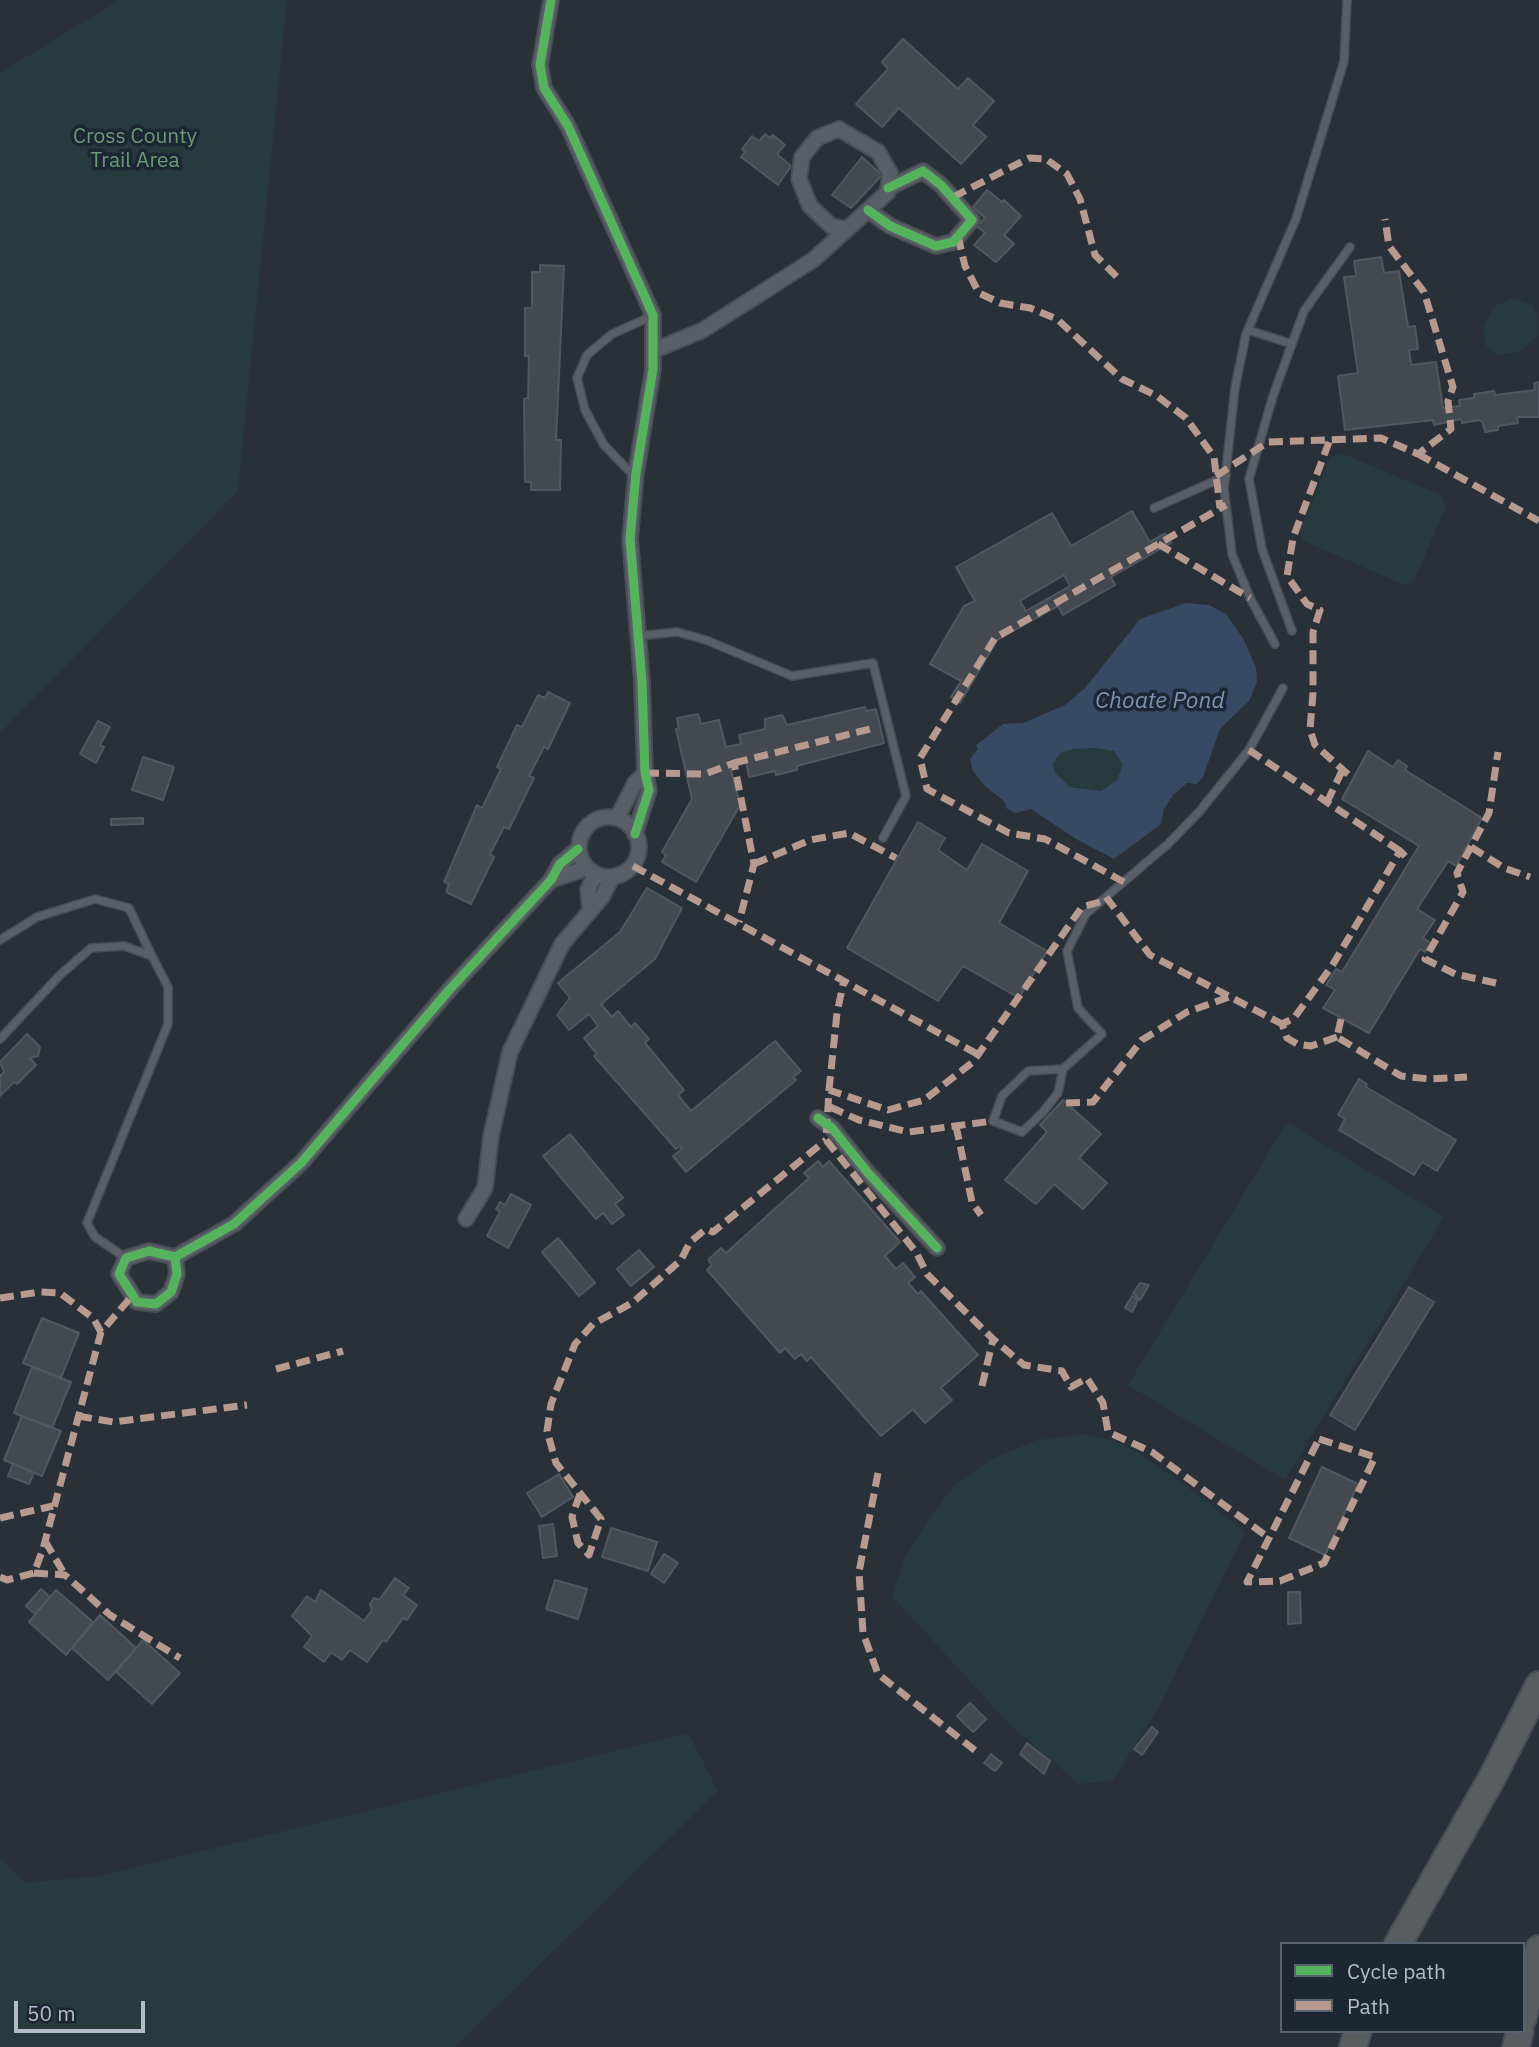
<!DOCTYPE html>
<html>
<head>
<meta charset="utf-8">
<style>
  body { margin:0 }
  #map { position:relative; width:1539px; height:2047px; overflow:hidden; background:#2a3038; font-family:"IBM Plex Sans",sans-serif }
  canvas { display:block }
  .legend { position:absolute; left:1280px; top:1942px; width:245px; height:91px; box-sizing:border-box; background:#1d2633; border:2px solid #59626f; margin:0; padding:9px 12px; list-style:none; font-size:21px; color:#b4bcc9 }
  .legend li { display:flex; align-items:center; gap:14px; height:35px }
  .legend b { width:35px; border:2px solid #59626f }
  .scale { position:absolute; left:14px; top:2001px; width:131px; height:32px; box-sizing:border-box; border:4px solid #b4bcc9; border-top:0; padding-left:9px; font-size:21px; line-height:24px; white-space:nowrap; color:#b4bcc9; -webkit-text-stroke:5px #1d2633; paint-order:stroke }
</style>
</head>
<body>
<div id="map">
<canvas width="1539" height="2047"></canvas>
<ul class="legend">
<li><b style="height:9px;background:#56b35d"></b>Cycle path</li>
<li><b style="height:9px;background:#b69a8f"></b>Path</li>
</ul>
<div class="scale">50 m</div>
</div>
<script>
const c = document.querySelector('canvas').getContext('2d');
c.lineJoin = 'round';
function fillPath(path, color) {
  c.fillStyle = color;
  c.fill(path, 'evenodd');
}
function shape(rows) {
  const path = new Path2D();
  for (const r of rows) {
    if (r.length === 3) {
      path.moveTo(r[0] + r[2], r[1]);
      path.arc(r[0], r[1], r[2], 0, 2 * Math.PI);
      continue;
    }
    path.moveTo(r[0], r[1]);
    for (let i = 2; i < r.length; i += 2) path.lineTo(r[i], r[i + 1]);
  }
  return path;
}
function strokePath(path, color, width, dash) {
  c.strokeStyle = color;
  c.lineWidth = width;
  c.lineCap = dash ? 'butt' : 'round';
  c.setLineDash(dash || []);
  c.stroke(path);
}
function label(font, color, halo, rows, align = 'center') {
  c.font = font + ' "IBM Plex Sans",sans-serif';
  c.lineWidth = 7;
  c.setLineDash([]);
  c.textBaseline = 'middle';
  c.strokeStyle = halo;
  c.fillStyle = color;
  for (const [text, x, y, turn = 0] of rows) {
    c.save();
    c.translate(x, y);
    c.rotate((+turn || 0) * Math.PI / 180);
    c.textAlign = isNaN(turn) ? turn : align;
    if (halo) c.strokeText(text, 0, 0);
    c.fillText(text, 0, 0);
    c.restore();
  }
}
fillPath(shape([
  [119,0,287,0,238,491,0,733,0,73],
  [1513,298,1532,305,1538,316,1537,337,1519,352,1498,355,1486,346,1483,329,1494,307],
  [1341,453,1441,495,1446,506,1414,581,1404,585,1304,541,1299,531,1331,457],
  [1097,748,1114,751,1123,765,1117,780,1101,791,1070,787,1055,773,1053,764,1060,753,1074,749],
  [1287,1122,1444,1217,1285,1480,1128,1385],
  [1086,1434,1124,1444,1172,1475,1245,1532,1160,1705,1113,1780,1079,1784,1012,1727,892,1596,904,1559,931,1515,956,1484,991,1459,1037,1440],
  [688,1733,718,1791,455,2047,0,2047,0,1858,25,1883,99,1876]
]), '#273a3e');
fillPath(shape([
  [1186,603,1209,605,1226,614,1244,640,1256,668,1257,682,1249,701,1220,729,1203,777,1197,784,1187,783,1173,795,1164,809,1161,824,1114,859,1076,839,1031,809,1015,813,1006,808,1005,802,985,786,973,771,970,759,978,749,976,745,1003,724,1023,723,1065,705,1085,688,1140,619],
  [1097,748,1114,751,1123,765,1117,780,1101,791,1070,787,1055,773,1053,764,1060,753,1074,749]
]), '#384963');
const building = shape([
  [903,39,958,89,968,78,994,101,973,125,986,137,961,164,899,108,882,127,856,104,888,69,882,62,903,39],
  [765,134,770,138,773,135,785,145,777,154,791,166,778,185,741,157,745,152,742,149,752,136,759,141,765,134],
  [862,157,882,175,851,208,832,195,862,157],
  [987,190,1002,202,1004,200,1021,216,1004,235,1014,244,996,262,974,245,985,233,977,226,985,218,973,207,987,190],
  [1381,257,1384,273,1399,271,1408,327,1415,326,1418,349,1409,350,1411,365,1436,362,1443,408,1460,406,1459,400,1474,398,1474,394,1494,391,1495,395,1535,390,1534,383,1539,382,1539,417,1517,417,1518,423,1498,426,1498,430,1485,432,1483,423,1479,420,1462,423,1461,419,1434,425,1433,420,1345,430,1338,376,1358,373,1344,277,1356,276,1354,261,1381,257],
  [540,265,564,266,556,440,561,440,560,490,531,490,531,482,525,482,524,399,528,398,529,356,525,356,525,308,532,308,532,272,540,272,540,265],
  [1132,511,1150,542,1165,533,1171,543,1111,577,1115,585,1063,615,1058,606,997,640,960,703,951,697,961,681,930,664,964,606,975,601,956,567,1052,513,1071,546,1132,511],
  [1064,575,1070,586,1026,611,1020,601,1064,575],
  [548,692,570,703,548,749,544,747,529,776,534,778,509,829,504,827,490,854,494,857,471,904,446,892,449,884,444,882,477,805,482,808,501,769,497,767,517,725,522,727,538,695,545,698,548,692],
  [865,707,866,711,876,709,884,743,797,766,797,770,776,775,775,771,749,777,746,762,730,766,740,805,696,882,662,862,666,855,662,852,692,799,676,729,679,728,677,718,698,714,701,724,719,720,726,747,741,744,739,735,765,729,765,719,782,715,787,725,865,707],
  [98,721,110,727,100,745,104,747,96,763,80,754,98,721],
  [1368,751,1393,767,1398,760,1407,766,1405,770,1482,818,1456,866,1448,861,1417,909,1435,920,1423,938,1431,943,1425,952,1420,949,1369,1033,1323,1008,1335,990,1326,985,1336,969,1342,972,1419,846,1342,799,1368,751],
  [143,757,174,767,163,800,132,790,143,757],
  [143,818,143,824,111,825,111,819,143,818],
  [918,822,945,838,938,850,967,870,982,844,1028,871,999,923,1047,951,1019,998,963,966,938,1001,847,948,918,822],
  [647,888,682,908,655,959,601,1004,612,1017,618,1011,631,1027,635,1023,649,1039,645,1043,684,1090,678,1095,691,1111,775,1041,801,1071,793,1077,796,1080,686,1172,673,1156,682,1149,680,1146,676,1149,594,1056,597,1054,584,1038,598,1026,589,1014,569,1030,557,1015,570,998,558,983,620,932,647,888],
  [27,1034,40,1047,38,1056,30,1058,36,1065,17,1084,14,1082,0,1096,0,1076,4,1072,0,1062,27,1034],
  [1359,1079,1367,1084,1366,1087,1456,1140,1437,1171,1422,1162,1414,1175,1339,1130,1345,1119,1338,1115,1359,1079],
  [1063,1100,1101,1134,1079,1158,1107,1183,1083,1209,1054,1184,1036,1204,1005,1180,1047,1132,1040,1125,1063,1100],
  [570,1134,623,1198,615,1204,624,1215,612,1224,603,1213,596,1219,543,1156,570,1134],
  [818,1161,823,1167,829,1161,900,1242,885,1256,896,1269,903,1263,915,1277,908,1283,918,1294,921,1291,978,1355,941,1388,952,1400,925,1423,913,1409,881,1436,811,1357,807,1361,801,1354,795,1359,785,1348,780,1353,707,1270,712,1265,708,1260,721,1248,726,1253,809,1178,804,1173,818,1161],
  [511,1194,531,1205,508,1248,487,1236,500,1212,496,1209,500,1202,505,1205,511,1194],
  [558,1238,595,1283,579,1296,542,1252,558,1238],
  [639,1250,654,1267,631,1286,617,1269,639,1250],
  [1140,1283,1149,1285,1140,1300,1133,1293,1140,1283],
  [1409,1287,1434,1302,1355,1430,1330,1415,1409,1287],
  [1132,1296,1138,1300,1132,1312,1125,1308,1132,1296],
  [42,1318,79,1333,61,1378,23,1363,42,1318],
  [32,1367,71,1382,52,1428,14,1413,32,1367],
  [22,1416,61,1431,42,1476,4,1460,22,1416],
  [13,1464,34,1473,29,1484,8,1476,13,1464],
  [1322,1467,1358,1484,1325,1555,1289,1538,1322,1467],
  [559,1474,573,1497,542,1517,527,1493,559,1474],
  [553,1524,557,1556,543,1558,539,1526,553,1524],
  [611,1528,657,1542,648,1571,602,1557,611,1528],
  [664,1554,678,1563,664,1583,651,1574,664,1554],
  [395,1578,409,1588,403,1595,417,1605,407,1620,403,1618,386,1642,383,1640,367,1662,350,1650,342,1660,331,1652,324,1662,304,1647,312,1636,292,1616,307,1596,315,1602,321,1590,364,1621,372,1610,370,1604,374,1598,379,1600,395,1578],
  [555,1580,587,1589,578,1619,546,1609,555,1580],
  [41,1589,50,1597,35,1614,26,1606,41,1589],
  [56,1590,93,1622,66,1655,29,1622,56,1590],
  [1288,1592,1300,1592,1301,1623,1288,1624,1288,1592],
  [100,1615,136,1648,108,1680,72,1648,100,1615],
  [143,1640,180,1673,152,1704,116,1672,143,1640],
  [970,1703,986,1719,973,1732,957,1716,970,1703],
  [1152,1727,1158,1732,1142,1755,1134,1749,1152,1727],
  [1027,1743,1050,1761,1044,1774,1020,1754,1027,1743],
  [991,1754,1002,1763,995,1771,984,1763,991,1754]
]);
fillPath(building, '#444950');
strokePath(building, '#52575f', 2);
const service = shape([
  [1248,330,1292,344],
  [636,473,628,470,604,445,585,410,577,378,587,355,612,334,652,316],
  [1154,508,1226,476],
  [1292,631,1262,549,1249,479,1273,396,1304,311,1350,247],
  [638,636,677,632,706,640,792,676,873,663,906,796,883,838],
  [1275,644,1250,598,1232,554,1224,488,1235,388,1246,334,1296,219,1344,61,1347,0],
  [0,940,37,917,95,899,129,908,152,956],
  [0,1039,60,975,91,948,124,946,152,956,168,987,168,1024,87,1223,95,1237,126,1258],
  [1063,1069,1058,1093,1043,1112,1022,1132,993,1121,1002,1096,1028,1071,1063,1069,1102,1034,1078,1008,1067,951,1086,914,1168,844,1199,812,1249,750,1283,688]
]);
const minor = shape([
  [551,0,540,65,544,88,568,126,653,315,653,369,636,473,630,539,642,682,645,773,649,790,635,834],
  [868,210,890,226,936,246,953,242,972,220,941,185,923,171,888,188],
  [653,351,703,330,813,260,888,192,890,173,878,152,839,129,817,138,802,157,799,179,810,206,831,226,846,229],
  [609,847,30],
  [617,818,635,783,645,773],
  [551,880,587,868],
  [590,908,588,890,595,874],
  [818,1118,832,1128,868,1173,937,1248],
  [466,1219,485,1188,491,1136,510,1052,562,944,602,897,612,877],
  [175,1257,149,1251,126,1258,119,1274,137,1302,156,1304,171,1292,177,1274,175,1257,234,1224,301,1163,450,989,551,880,560,864,578,849]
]);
const motorway = shape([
  [1398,1944,1493,1776,1539,1685],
  [1523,2018,1539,1949],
  [1353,2047,1358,2031],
  [1516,2047,1520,2031]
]);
strokePath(service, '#484c53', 10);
strokePath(minor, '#484c53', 18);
strokePath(motorway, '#474c53', 30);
strokePath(service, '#5a5e66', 7);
strokePath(minor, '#5a5e66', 14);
strokePath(motorway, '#5a5d60', 26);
strokePath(shape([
  [953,197,1029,158,1046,159,1067,174,1080,199,1095,255,1119,279],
  [958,236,965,266,979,293,1000,303,1030,308,1057,319,1122,379,1157,396,1186,418,1214,457,1220,508],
  [1329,442,1293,538,1287,576,1307,604,1320,610,1313,632,1313,693,1310,730,1315,745,1351,777],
  [1418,454,1539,521],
  [1216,476,1268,442,1381,438,1418,454,1451,429,1448,401,1453,387,1424,292,1389,246,1385,219],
  [1158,544,1250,598],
  [1249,750,1400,851],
  [734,763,870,729],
  [645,773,705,774,734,763,754,864,739,922],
  [1327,802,1343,769],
  [1471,847,1504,868,1530,877],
  [754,864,810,840,849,833,896,858],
  [633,866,981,1056],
  [1124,882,1045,839,1009,833,927,789,920,758,995,638,1226,505],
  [1106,897,1150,955,1282,1024],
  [1100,902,1082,907,973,1062,924,1100,888,1110,829,1090,826,1140,916,1252,927,1274,993,1339,1024,1365,1062,1371,1071,1387,1087,1378,1103,1403,1108,1432,1152,1452,1269,1538],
  [1496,983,1455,974,1425,959,1463,892,1457,873,1489,813,1498,752],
  [1341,1019,1337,1037,1401,1076,1430,1079,1467,1077],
  [1337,1037,1311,1046,1297,1044,1287,1038,1282,1024,1294,1018,1332,966,1400,851,1410,861],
  [829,1090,837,1013,844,980],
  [1066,1103,1093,1102,1142,1040,1187,1012,1229,997],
  [830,1107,859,1120,909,1132,993,1121],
  [956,1126,972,1202,981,1215],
  [0,1298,40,1292,60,1293,93,1318,101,1332],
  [276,1369,343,1351],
  [982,1386,993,1339],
  [78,1416,113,1422,247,1405],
  [1319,1439,1375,1457,1324,1563,1280,1581,1247,1582,1319,1439],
  [878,1473,859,1572,863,1633,878,1674,977,1752],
  [580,1494,572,1517,578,1543,589,1555,601,1519,556,1463,547,1431,551,1404,575,1344,593,1324,632,1303,681,1260,690,1242,706,1229,713,1232,826,1140],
  [0,1518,53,1506],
  [45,1541,65,1575],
  [34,1573,65,1575,110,1615,180,1658],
  [0,1577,7,1580,34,1573,43,1549,101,1332,131,1297]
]), '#b69a8f', 7, [14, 7]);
strokePath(shape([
  [551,0,540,65,544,88,568,126,653,315,653,369,636,473,630,539,642,682,645,773,649,790,635,834],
  [868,210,890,226,936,246,953,242,972,220,941,185,923,171,888,188],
  [818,1118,832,1128,868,1173,937,1248],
  [175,1257,149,1251,126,1258,119,1274,137,1302,156,1304,171,1292,177,1274,175,1257,234,1224,301,1163,450,989,551,880,560,864,578,849]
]), '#56b35d', 9);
label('21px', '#6b9a76', '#1d2633', [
  ["Cross County",135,137],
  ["Trail Area",135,161]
]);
label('italic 23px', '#7c92b1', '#1d2633', [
  ["Choate Pond",1160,701]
]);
</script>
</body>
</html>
